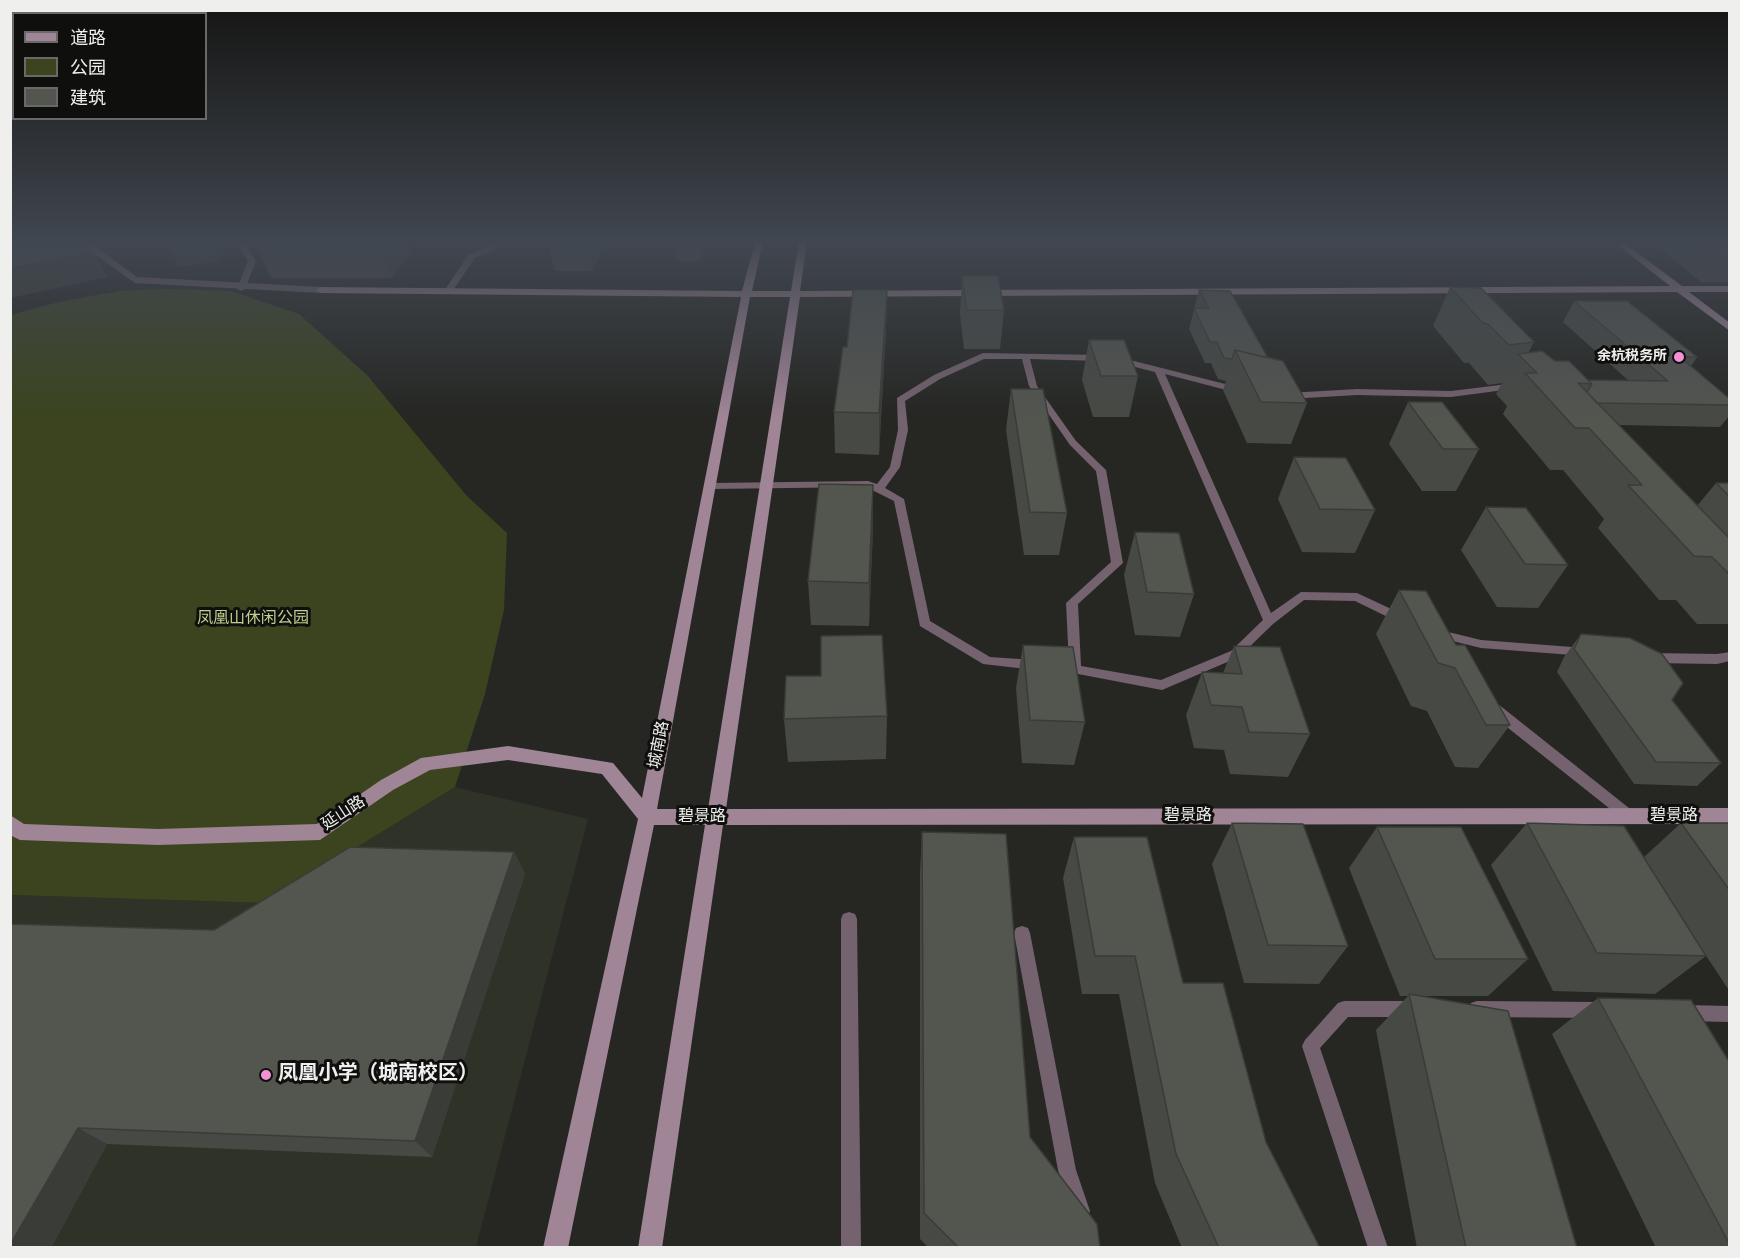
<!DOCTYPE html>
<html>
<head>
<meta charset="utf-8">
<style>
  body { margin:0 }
  #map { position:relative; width:1740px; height:1258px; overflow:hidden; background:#262723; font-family:"Source Sans 3","Noto Sans SC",sans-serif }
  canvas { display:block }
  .frame { position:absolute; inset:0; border:12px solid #eff0ed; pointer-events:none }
  .legend { position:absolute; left:12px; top:12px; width:195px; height:108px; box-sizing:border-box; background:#0f100e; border:2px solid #696a67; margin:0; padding:8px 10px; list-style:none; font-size:18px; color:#eff0ed }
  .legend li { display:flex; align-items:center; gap:12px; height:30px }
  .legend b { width:30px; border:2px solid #696a67 }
</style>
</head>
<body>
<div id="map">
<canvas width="1740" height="1258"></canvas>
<div class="frame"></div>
<ul class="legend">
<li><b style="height:8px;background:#a08597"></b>道路</li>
<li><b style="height:16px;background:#3b441e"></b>公园</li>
<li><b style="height:16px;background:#53554f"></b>建筑</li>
</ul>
</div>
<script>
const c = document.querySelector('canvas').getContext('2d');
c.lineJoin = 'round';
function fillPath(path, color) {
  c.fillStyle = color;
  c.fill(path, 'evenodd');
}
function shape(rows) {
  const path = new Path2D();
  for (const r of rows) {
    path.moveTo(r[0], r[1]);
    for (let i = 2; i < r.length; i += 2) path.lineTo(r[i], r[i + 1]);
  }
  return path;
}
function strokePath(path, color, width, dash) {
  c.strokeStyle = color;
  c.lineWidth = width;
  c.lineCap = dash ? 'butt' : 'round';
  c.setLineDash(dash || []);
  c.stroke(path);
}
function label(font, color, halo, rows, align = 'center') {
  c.font = font + ' "Source Sans 3","Noto Sans SC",sans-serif';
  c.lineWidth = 6;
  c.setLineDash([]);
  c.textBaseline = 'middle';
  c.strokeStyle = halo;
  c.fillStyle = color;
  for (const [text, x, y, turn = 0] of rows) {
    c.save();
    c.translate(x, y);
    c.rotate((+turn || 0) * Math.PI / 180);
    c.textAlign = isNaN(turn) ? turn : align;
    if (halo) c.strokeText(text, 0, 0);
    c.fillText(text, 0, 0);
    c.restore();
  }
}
fillPath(shape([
  [455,787,588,819,476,1247,11,1248,11,895,266,903]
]), '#2f3227');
fillPath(shape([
  [164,289,231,291,299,314,367,375,466,495,507,533,504,610,485,694,455,787,266,903,11,895,11,315,59,302,120,291]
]), '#3b441e');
fillPath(shape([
  [237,242,244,242,256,261,245,289,241,291,237,289,248,261,237,242],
  [420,242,513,242,475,258,451,293,448,293,444,291,469,254,494,245,424,244,420,242],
  [983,353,1101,355,1105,358,1101,361,1030,359,1037,386,1076,441,1106,470,1123,563,1078,604,1081,666,1161,680,1231,651,1263,620,1155,372,1115,362,1115,358,1118,357,1241,388,1242,390,1238,393,1165,374,1271,613,1301,592,1357,593,1406,616,1408,619,1406,622,1398,622,1355,601,1304,600,1273,624,1239,657,1162,690,1057,670,1055,667,1057,664,1069,664,1066,603,1111,562,1096,471,1070,445,1029,386,1022,359,984,359,940,379,905,401,908,430,900,467,885,488,904,499,930,621,990,657,1035,660,1039,662,1041,665,1039,668,1035,670,983,664,920,626,894,501,866,487,711,489,706,486,711,483,868,481,877,484,890,467,898,430,897,398,934,375,983,353],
  [1516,383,1520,386,1519,388,1451,397,1357,395,1288,399,1283,396,1288,393,1357,389,1451,391,1516,383],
  [1436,629,1481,640,1585,648,1591,652,1585,656,1481,648,1432,636,1430,633,1432,630,1436,629],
  [1730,652,1730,661,1717,664,1650,663,1646,661,1644,658,1646,655,1650,653,1717,654,1730,652],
  [1493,703,1498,704,1634,812,1636,816,1634,820,1629,822,1624,820,1488,712,1486,708,1488,704,1493,703],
  [849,912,855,914,857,919,861,1248,841,1248,841,919,843,914,849,912],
  [1022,926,1028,928,1030,933,1076,1170,1090,1211,1087,1218,1080,1221,1073,1218,1058,1170,1014,933,1016,928,1022,926],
  [1344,1001,1412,1001,1418,1003,1420,1009,1418,1015,1412,1017,1348,1017,1320,1048,1388,1248,1368,1248,1302,1046,1305,1040,1338,1003,1344,1001],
  [1477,1001,1598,1002,1604,1004,1606,1010,1604,1016,1598,1018,1477,1017,1471,1015,1469,1009,1471,1003,1477,1001],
  [1684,1005,1730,1006,1730,1022,1684,1021,1678,1019,1676,1013,1678,1007,1684,1005]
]), '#74636e');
fillPath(shape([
  [87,242,95,242,95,246,137,277,321,287,326,290,321,293,135,283,87,249,87,242]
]), '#74636e');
fillPath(shape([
  [755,242,763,242,752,291,791,291,799,242,807,242,800,291,1670,286,1614,242,1623,242,1682,286,1730,286,1730,292,1689,292,1730,323,1730,331,1677,292,800,297,726,809,1730,808,1730,824,723,825,662,1248,638,1248,705,825,654,825,568,1248,543,1248,638,819,602,774,508,760,430,770,393,790,320,840,158,845,20,840,10,835,10,815,24,824,158,829,317,824,381,780,421,758,508,746,613,763,642,798,741,297,321,293,316,290,321,287,742,291,755,242],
  [750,297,790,297,708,809,657,809,750,297]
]), '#a08597');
fillPath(shape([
  [264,242,409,242,407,244,411,254,392,278,271,278,257,247],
  [548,242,607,242,592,271,555,271],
  [674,242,707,242,700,261,677,261],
  [1652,242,1730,242,1730,282,1701,282],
  [962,276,1004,310,1000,349,964,349,960,314],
  [1450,287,1534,342,1528,353,1555,361,1588,380,1629,381,1563,322,1574,301,1697,357,1691,366,1730,399,1730,415,1720,427,1619,425,1697,506,1716,483,1730,483,1730,624,1697,624,1676,600,1659,600,1598,528,1604,519,1563,470,1550,470,1503,414,1507,406,1496,394,1502,383,1488,385,1469,363,1464,363,1433,326],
  [887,290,886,329,879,455,835,453,834,412],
  [1199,290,1268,358,1307,403,1291,444,1247,443,1223,390,1226,381,1218,379,1211,363,1205,363,1189,329],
  [1089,340,1138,376,1129,417,1093,417,1082,380],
  [1011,389,1067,513,1059,555,1024,555,1006,430],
  [1408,402,1479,449,1456,491,1422,491,1389,444],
  [1294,457,1375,510,1355,553,1302,552,1278,499],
  [1486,507,1568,565,1538,608,1497,607,1461,550],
  [873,528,869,626,811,625,808,581],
  [1135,532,1194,594,1180,637,1135,635,1124,575],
  [1399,590,1456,645,1510,725,1478,768,1455,767,1427,711,1411,706,1376,634],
  [1581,634,1672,700,1721,763,1697,786,1634,784,1557,672,1564,657],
  [1023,645,1085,722,1074,765,1022,763,1016,688],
  [1234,646,1310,734,1288,777,1230,774,1224,750,1194,748,1186,715,1202,672,1223,673],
  [887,716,886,759,788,762,784,719],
  [1232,823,1348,946,1319,984,1244,983,1212,864],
  [1527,823,1644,857,1681,823,1730,823,1730,992,1701,948,1706,956,1655,994,1553,991,1491,865],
  [1377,827,1528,959,1488,996,1421,996,1577,1248,1417,1248,1376,1030,1408,996,1400,996,1349,868],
  [922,832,1030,1137,1100,1248,929,1248,920,1239,920,873],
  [1074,837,1183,983,1320,1248,1182,1248,1155,1183,1119,994,1082,994,1063,878],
  [514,852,525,874,432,1157,107,1144,51,1248,10,1248,10,924,214,930],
  [1598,998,1730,1063,1730,1248,1656,1248,1552,1034]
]), '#474944');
fillPath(shape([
  [166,242,227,242,220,261,179,267],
  [386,242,409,242,407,244,411,254,392,278,381,247],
  [586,242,607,242,592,271],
  [698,242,707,242,700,261],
  [93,252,108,277,10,298,10,268],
  [887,290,886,329,879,455,879,413],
  [873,485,873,528,869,626,869,583],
  [514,852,525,874,432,1157,415,1141],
  [78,1128,107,1144,51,1248,10,1248,10,1245]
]), '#3a3c37');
const building = shape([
  [10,242,79,242,93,252,10,268,10,242],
  [264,242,386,242,381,247,257,247,264,242],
  [1699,242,1730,242,1730,256,1718,256,1699,242],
  [962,276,998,276,1004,310,967,310,962,276],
  [1450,287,1481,288,1534,342,1509,345,1488,324,1483,323,1450,287],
  [853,290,887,290,879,413,834,412,843,347,847,347,853,290],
  [1199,290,1230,291,1268,358,1235,350,1232,359,1224,358,1217,342,1210,342,1194,308,1209,308,1199,290],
  [1574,301,1627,301,1697,357,1680,357,1730,399,1730,405,1597,403,1587,392,1592,384,1588,380,1668,381,1574,301],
  [1089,340,1124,340,1138,376,1101,376,1089,340],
  [1235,350,1283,361,1307,403,1261,402,1235,350],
  [1542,351,1555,361,1569,361,1592,384,1578,383,1730,539,1730,575,1712,557,1694,556,1628,485,1642,485,1589,428,1575,428,1525,373,1537,373,1518,354,1542,351],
  [1011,389,1043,389,1067,513,1030,512,1011,389],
  [1408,402,1442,402,1479,449,1443,449,1408,402],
  [1294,457,1346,458,1375,510,1320,509,1294,457],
  [1716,483,1730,483,1730,497,1716,483],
  [819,484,873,485,869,583,808,581,819,484],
  [1486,507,1526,508,1568,565,1525,564,1486,507],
  [1135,532,1179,533,1194,594,1147,592,1135,532],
  [1399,590,1426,591,1456,645,1465,645,1510,725,1486,725,1455,668,1438,663,1399,590],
  [1581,634,1630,638,1662,654,1683,683,1672,700,1721,763,1656,762,1574,649,1581,634],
  [882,635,887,716,784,719,786,676,821,676,821,636,882,635],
  [1023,645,1073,647,1085,722,1030,720,1023,645],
  [1234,646,1280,647,1310,734,1249,732,1242,707,1211,705,1202,672,1242,674,1234,646],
  [1232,823,1303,824,1348,946,1268,945,1232,823],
  [1527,823,1624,826,1706,956,1597,953,1527,823],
  [1681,823,1730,823,1730,891,1681,823],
  [1377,827,1461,827,1528,959,1435,959,1377,827],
  [922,832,1006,834,1030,1137,1097,1224,1100,1248,959,1248,924,1213,922,832],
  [1074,837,1147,837,1183,983,1223,983,1266,1142,1320,1248,1219,1248,1176,1154,1135,956,1095,956,1074,837],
  [350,847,514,852,415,1141,78,1128,10,1245,10,924,214,930,350,847],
  [1409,994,1508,1011,1577,1248,1466,1248,1409,994],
  [1598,998,1691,1000,1730,1063,1730,1245,1598,998]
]);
fillPath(building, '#53554f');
strokePath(building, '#3a3c37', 1.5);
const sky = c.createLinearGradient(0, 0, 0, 418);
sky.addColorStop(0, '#151513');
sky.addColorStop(0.58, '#414750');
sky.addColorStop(1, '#41475000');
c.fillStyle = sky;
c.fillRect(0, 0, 1740, 418);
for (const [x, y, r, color] of [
  [1679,357,6,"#f291d6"],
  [266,1075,6,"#f291d6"]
]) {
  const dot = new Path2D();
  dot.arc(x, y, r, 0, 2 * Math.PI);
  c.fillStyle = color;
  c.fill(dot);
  strokePath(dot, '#0f100e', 2);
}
label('bold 14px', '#eff0ed', '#0f100e', [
  ["余杭税务所",1667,357]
], 'right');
label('16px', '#bed08d', '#0f100e', [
  ["凤凰山休闲公园",253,619]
]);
label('16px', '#eff0ed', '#0f100e', [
  ["城南路",660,745,-79],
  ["延山路",344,814,-33],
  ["碧景路",1188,816],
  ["碧景路",1674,816],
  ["碧景路",702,817]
]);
label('bold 20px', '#eff0ed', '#0f100e', [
  ["凤凰小学（城南校区）",278,1075]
], 'left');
</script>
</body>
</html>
